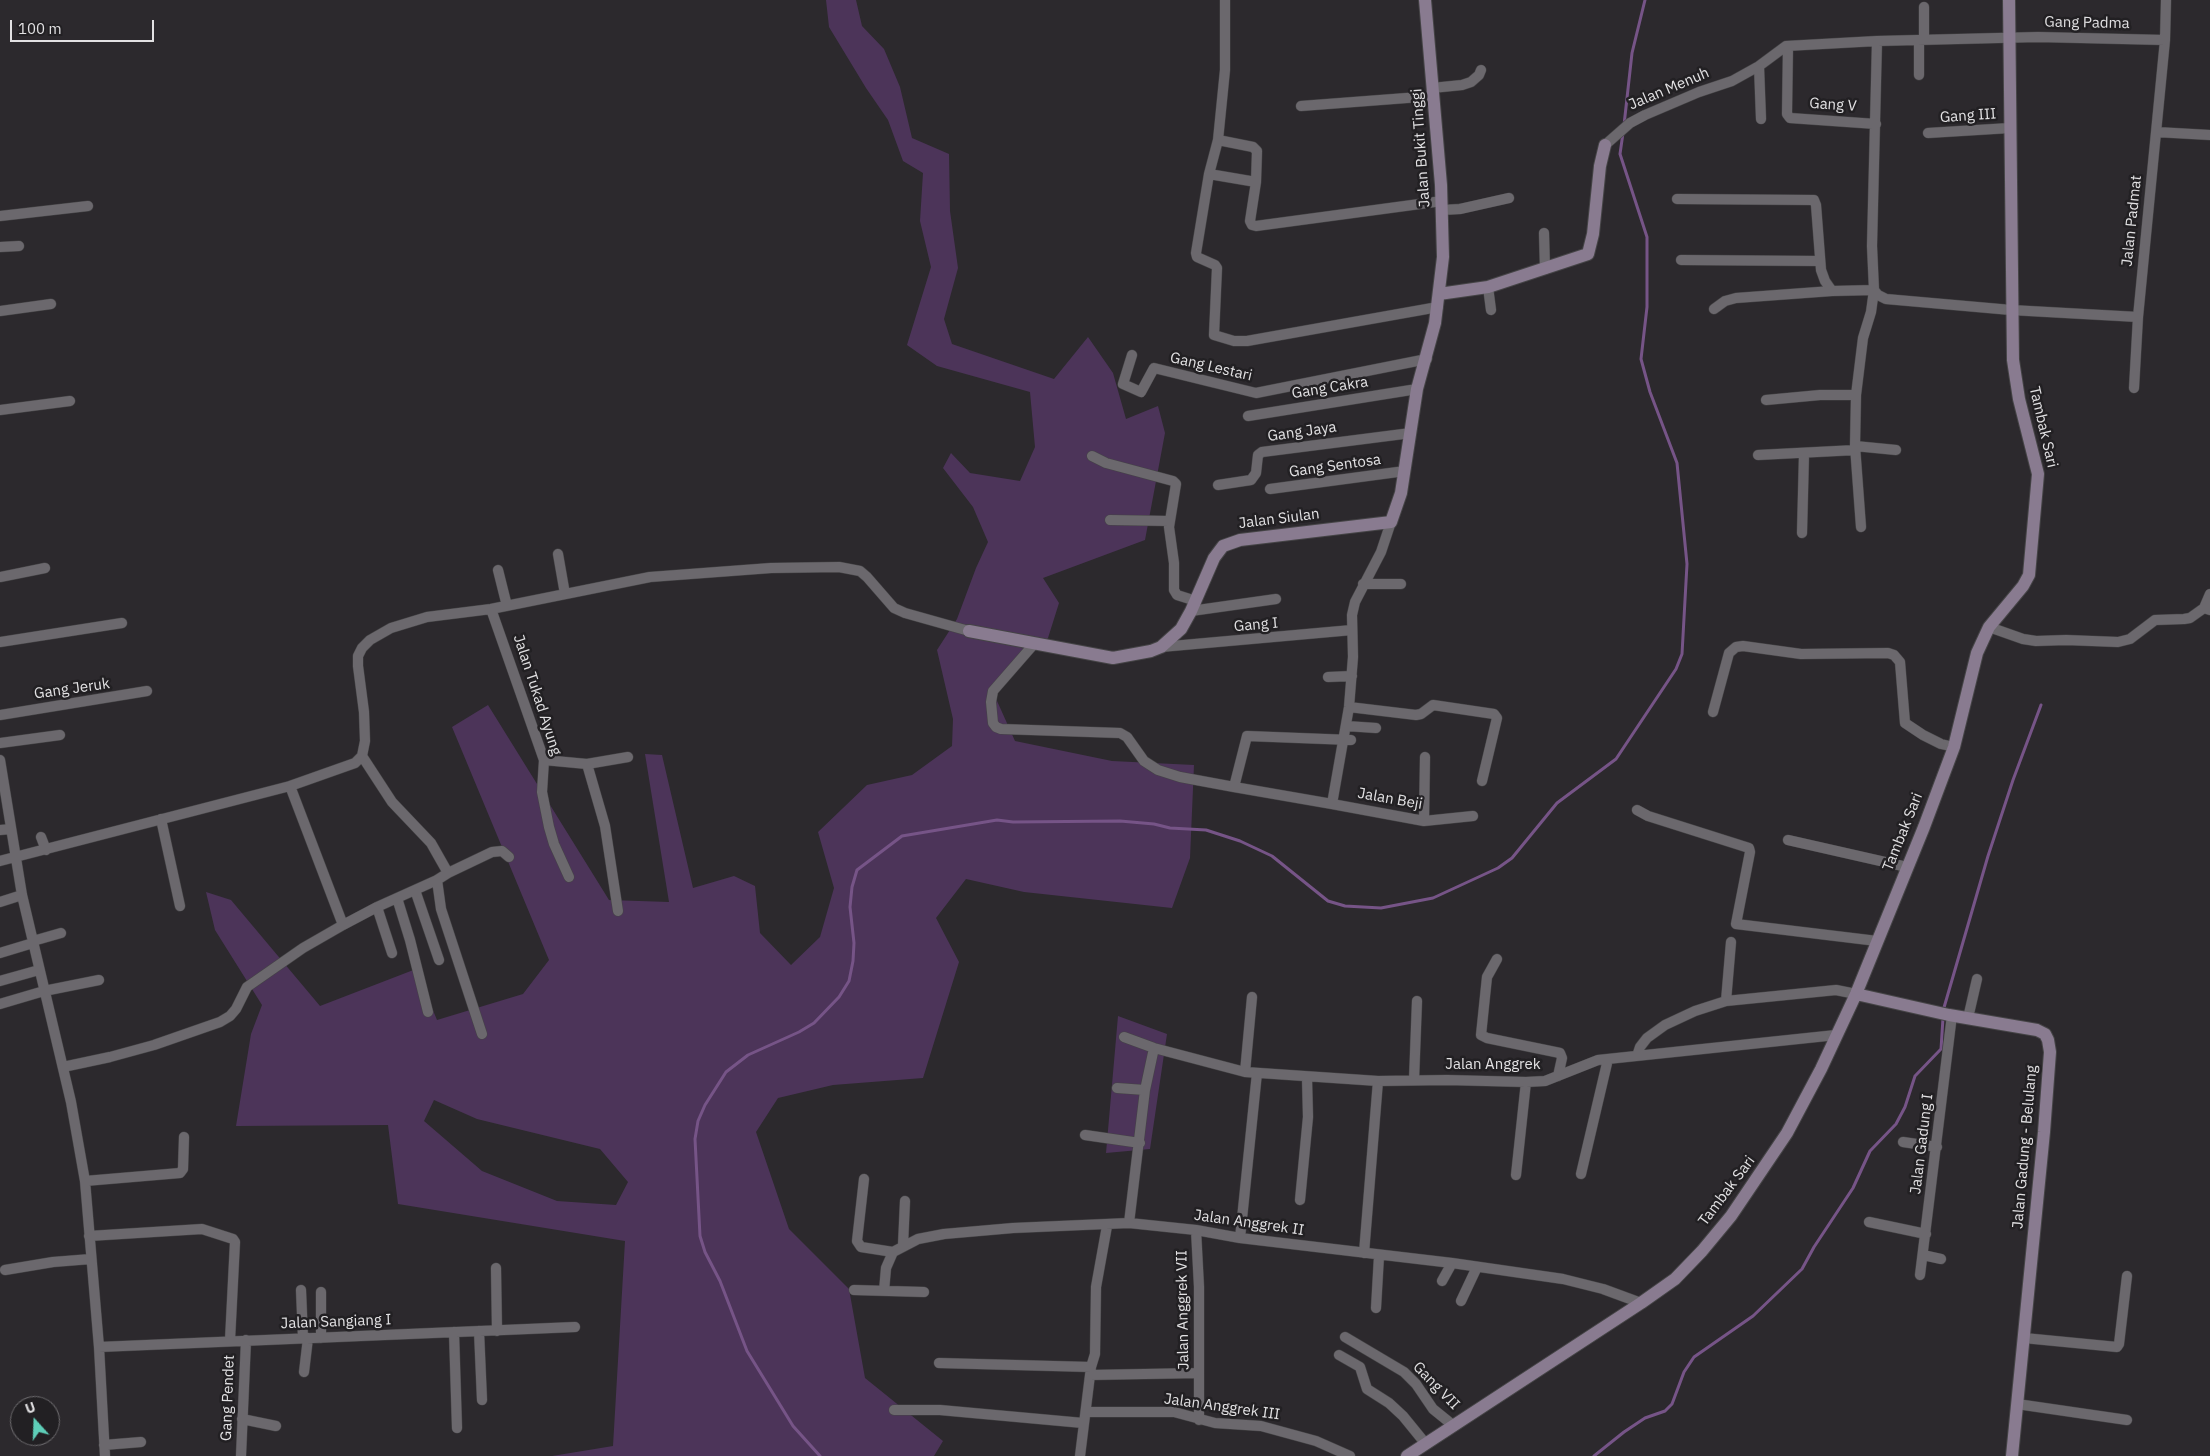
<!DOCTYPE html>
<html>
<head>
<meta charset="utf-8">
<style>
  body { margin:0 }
  #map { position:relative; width:2210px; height:1456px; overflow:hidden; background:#2c292d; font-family:"IBM Plex Sans",sans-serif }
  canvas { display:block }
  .north { position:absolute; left:10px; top:1396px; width:50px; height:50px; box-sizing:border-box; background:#222023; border:1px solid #6f6d70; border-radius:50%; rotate:340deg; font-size:14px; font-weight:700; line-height:20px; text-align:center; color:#e2e1e3 }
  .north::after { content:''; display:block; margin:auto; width:18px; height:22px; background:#5eceb8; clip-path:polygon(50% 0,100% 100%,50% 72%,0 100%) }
  .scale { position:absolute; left:10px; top:20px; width:144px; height:22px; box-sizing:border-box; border:2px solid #e2e1e3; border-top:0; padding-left:6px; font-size:15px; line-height:18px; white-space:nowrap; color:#e2e1e3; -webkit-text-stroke:4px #222023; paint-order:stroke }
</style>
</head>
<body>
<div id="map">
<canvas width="2210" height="1456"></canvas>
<div class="north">U</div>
<div class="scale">100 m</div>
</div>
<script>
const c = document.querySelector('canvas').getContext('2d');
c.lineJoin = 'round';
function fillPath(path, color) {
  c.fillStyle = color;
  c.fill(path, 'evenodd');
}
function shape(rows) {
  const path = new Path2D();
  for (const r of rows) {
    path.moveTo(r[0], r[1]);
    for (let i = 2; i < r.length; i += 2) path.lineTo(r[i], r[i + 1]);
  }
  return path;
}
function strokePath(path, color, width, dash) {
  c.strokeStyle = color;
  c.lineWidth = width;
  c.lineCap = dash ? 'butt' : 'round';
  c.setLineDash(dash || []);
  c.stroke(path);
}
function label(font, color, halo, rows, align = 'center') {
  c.font = font + ' "IBM Plex Sans",sans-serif';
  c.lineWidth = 5;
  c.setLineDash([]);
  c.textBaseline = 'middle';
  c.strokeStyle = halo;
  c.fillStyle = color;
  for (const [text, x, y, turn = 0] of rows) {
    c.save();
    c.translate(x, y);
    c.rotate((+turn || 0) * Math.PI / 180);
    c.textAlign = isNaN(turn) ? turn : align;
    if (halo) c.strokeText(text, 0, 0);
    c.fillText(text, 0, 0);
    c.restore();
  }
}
fillPath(shape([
  [826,0,856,0,862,26,884,49,900,87,912,138,949,154,950,211,958,268,944,319,952,344,1054,379,1088,337,1113,373,1126,419,1158,406,1165,433,1145,540,1043,578,1059,603,1048,638,993,692,1015,741,1112,761,1194,765,1190,858,1172,908,1024,892,966,879,936,918,959,962,923,1078,833,1085,778,1098,756,1132,789,1229,849,1289,865,1378,943,1441,934,1456,552,1456,613,1446,625,1241,398,1204,388,1125,236,1126,251,1034,262,1005,215,930,206,892,231,900,320,1006,416,969,437,1020,523,994,549,960,452,727,488,705,609,900,669,902,645,754,662,755,693,888,734,876,755,886,760,933,791,965,820,937,834,888,818,832,867,785,912,775,952,746,953,719,937,650,957,619,976,568,988,542,973,507,943,468,951,453,970,473,1020,481,1035,447,1030,392,937,366,907,345,931,267,920,221,923,173,903,161,888,120,866,88,829,27],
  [434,1100,477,1119,600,1149,628,1182,616,1205,557,1201,482,1171,424,1121],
  [1118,1016,1167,1034,1150,1149,1106,1153]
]), '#4c3459');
strokePath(shape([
  [1624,125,1632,53,1645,0],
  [1943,1011,1988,856,2013,780,2041,705],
  [820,1456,793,1426,747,1351,720,1281,705,1252,700,1236,695,1139,698,1121,705,1105,726,1072,748,1055,799,1032,814,1023,839,997,849,981,853,961,854,943,850,907,852,887,857,870,902,836,997,820,1013,822,1120,821,1154,824,1170,828,1206,830,1240,841,1272,856,1328,901,1345,906,1381,908,1433,898,1498,868,1512,858,1557,803,1616,759,1676,669,1682,654,1687,564,1677,463,1650,392,1641,359,1647,307,1647,237,1620,154,1623,133],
  [1594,1456,1624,1432,1645,1418,1665,1411,1672,1404,1684,1372,1694,1357,1753,1316,1802,1269,1814,1247,1853,1188,1870,1151,1896,1124,1905,1107,1915,1076,1941,1049,1943,1018]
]), '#765487', 3);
const street = shape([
  [1225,0,1225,70,1218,140,1253,147,1257,151,1256,182,1250,221,1252,225,1256,226,1442,201],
  [1924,7,1924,40],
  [1919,40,1919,75],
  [1788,46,1787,114,1790,118,1876,124],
  [1759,66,1761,119],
  [1432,88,1462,85,1471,82,1479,75,1481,70],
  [1301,106,1433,96],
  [2156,132,2210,135],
  [1928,133,2010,128],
  [1218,140,1209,174,1196,253,1197,257,1215,265,1217,268,1214,335,1234,341,1247,341,1438,307],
  [1605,145,1630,123,1645,115,1699,92,1732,81,1759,66,1786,46,1877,41,2038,37,2165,40],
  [1209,174,1256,182],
  [1677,199,1814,200,1816,205,1821,270,1825,281,1832,291,1874,290,1872,246,1877,41],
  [1442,210,1460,209,1509,198],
  [0,216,88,206],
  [1544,233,1545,269],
  [0,247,19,246],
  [1681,260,1820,261],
  [1488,287,1491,310],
  [1714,309,1725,301,1736,298,1832,291],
  [0,311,51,304],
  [1132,355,1123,384,1141,392,1154,368,1256,393,1427,359],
  [2134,388,2138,317],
  [1766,400,1820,395,1856,395],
  [0,410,70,401],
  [1248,416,1417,389],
  [1855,446,1896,450],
  [1758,455,1856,450],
  [1092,456,1106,463,1173,481,1176,484,1169,527,1174,563,1174,590,1177,595,1196,601],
  [1218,485,1251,480,1256,473,1258,455,1262,452,1411,433],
  [1270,489,1405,471],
  [1110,520,1169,521],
  [1861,527,1855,446,1856,395,1863,338,1871,312,1874,290,1878,295,1886,299,2011,310,2138,317,2165,40,2166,0],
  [1802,533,1804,454],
  [558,554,565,594],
  [498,570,507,606],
  [0,577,45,568],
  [1363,584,1401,584],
  [2204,608,2210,594],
  [491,609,544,760,542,792,549,827,554,844,569,877],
  [1191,611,1276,599],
  [1989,627,2023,639,2036,641,2066,640,2118,642,2130,639,2155,620,2184,619,2190,618,2204,608,2210,610],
  [0,642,122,623],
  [1034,644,993,691,991,702,993,723,996,727,1001,729,1120,733,1127,737,1144,761,1158,770,1180,777,1234,787,1332,804,1349,707,1353,657,1352,615,1355,602,1381,552,1391,522],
  [1161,647,1352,630],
  [1328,677,1352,676],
  [1349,707,1416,715,1421,714,1433,705,1494,714,1497,718,1482,781],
  [1713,712,1729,653,1736,647,1743,646,1801,654,1888,653,1894,655,1900,662,1905,723,1923,735,1941,744,1954,747],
  [0,715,147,691],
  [1346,726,1376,728],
  [0,743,60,735],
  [362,756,392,802,431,843,448,873],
  [0,760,22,895,71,1102,85,1181,99,1347,105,1456],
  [544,760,587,764,628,757],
  [587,764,605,826,618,911],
  [290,786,343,925],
  [1234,787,1247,736,1351,740],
  [1332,804,1424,821,1473,816],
  [1637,810,1648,816,1749,848,1750,852,1736,924,1877,941],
  [161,819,180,906],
  [1424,821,1425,757],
  [0,830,11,829],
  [41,837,46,850],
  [1788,840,1907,867],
  [0,861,290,786,355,763,362,756,365,741,364,712,358,666,358,656,362,648,370,640,391,628,427,617,491,609,650,577,771,568,839,567,860,571,867,577,894,608,905,613,969,631],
  [437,880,441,909,482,1034],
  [415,890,439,960],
  [397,898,410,940,428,1012],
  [0,902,22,895],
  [377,907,392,953],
  [33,941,61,933],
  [0,953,33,943],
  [1497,959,1487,977,1481,1035,1487,1038,1560,1053,1562,1058,1558,1076],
  [0,981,39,970],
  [1726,1001,1731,942],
  [0,1004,44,991,99,980],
  [1968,1018,1977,979],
  [1124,1037,1154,1048,1245,1072,1378,1081,1447,1080,1526,1082,1545,1081,1598,1060,1836,1035],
  [1637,1056,1640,1047,1647,1038,1665,1025,1695,1011,1726,1001,1836,990,1856,994],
  [63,1067,110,1057,154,1045,220,1022,230,1016,236,1009,247,987,303,948,343,925,377,907,437,880,448,873,492,852,502,851,509,857],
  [1245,1072,1252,997],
  [1414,1080,1417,1001],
  [1117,1088,1145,1090],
  [1085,1135,1140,1143],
  [1903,1142,1937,1147],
  [1581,1174,1608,1059],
  [1516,1175,1526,1082],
  [864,1179,857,1241,861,1247,893,1252],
  [85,1181,180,1173,183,1169,184,1137],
  [1300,1200,1308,1117,1307,1078],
  [1869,1222,1926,1234],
  [1129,1223,1145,1090,1154,1048],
  [1196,1230,1199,1287,1199,1420],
  [89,1236,202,1229,233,1239,235,1242,230,1340],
  [1240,1238,1257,1073],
  [903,1245,905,1201],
  [1364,1253,1378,1081],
  [1923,1255,1941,1259],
  [496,1268,497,1331],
  [5,1270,53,1262,91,1259],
  [1920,1275,1952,1015],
  [1442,1281,1452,1263],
  [301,1290,303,1338],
  [854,1290,924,1292],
  [884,1291,886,1268,893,1252,918,1239,944,1234,1013,1228,1129,1223,1196,1230,1240,1238,1452,1263,1563,1279,1603,1289,1641,1303],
  [321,1292,321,1338],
  [1461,1301,1477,1267],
  [1376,1308,1379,1256],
  [479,1331,482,1400],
  [454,1332,457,1428],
  [1345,1337,1404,1372,1416,1384,1433,1409,1454,1426],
  [2024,1338,2117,1347,2119,1344,2127,1276],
  [99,1347,575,1327],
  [1339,1355,1360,1367,1367,1389,1389,1403,1403,1416,1425,1443],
  [939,1363,1091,1367],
  [304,1372,308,1338],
  [1090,1375,1199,1373],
  [2017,1404,2127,1420],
  [894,1410,940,1410,1083,1423],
  [1086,1412,1174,1412,1215,1423,1261,1426,1316,1441,1350,1456],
  [242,1419,276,1426],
  [104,1445,141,1442],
  [241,1456,246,1340],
  [1080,1456,1091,1367,1095,1354,1096,1287,1107,1226]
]);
const secondary = shape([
  [1439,294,1488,287,1588,254,1593,234,1600,166,1605,145],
  [969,631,1113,658,1151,651,1161,647,1181,629,1191,611,1214,558,1223,546,1240,540,1391,522,1401,493,1417,389,1435,323,1443,257,1441,185,1425,0],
  [1856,994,1949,1015,2037,1030,2045,1034,2048,1040,2050,1052,2044,1132,2012,1456],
  [1407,1456,1641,1303,1675,1279,1702,1251,1731,1216,1787,1133,1821,1069,1856,994,1924,827,1954,747,1977,653,1989,627,2023,586,2029,575,2038,474,2019,399,2013,360,2009,0]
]);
strokePath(street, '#454446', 11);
strokePath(secondary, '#454446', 14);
strokePath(street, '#6b686d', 10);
strokePath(secondary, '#897b90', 12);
label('15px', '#e2e1e3', '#222023', [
  ["Gang Padma",2087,23,1],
  ["Jalan Menuh",1669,89,-23],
  ["Gang V",1833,105,4],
  ["Gang III",1968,116,-4],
  ["Jalan Bukit Tinggi",1421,148,-94],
  ["Jalan Padmat",2132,221,-84],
  ["Gang Lestari",1211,367,13],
  ["Gang Cakra",1330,388,-9],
  ["Tambak Sari",2043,427,77],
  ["Gang Jaya",1302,432,-8],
  ["Gang Sentosa",1335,466,-8],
  ["Jalan Siulan",1279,519,-7],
  ["Gang I",1256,625,-5],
  ["Gang Jeruk",72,689,-8],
  ["Jalan Tukad Ayung",537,695,72],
  ["Jalan Beji",1390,799,10],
  ["Tambak Sari",1903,832,-68],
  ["Jalan Anggrek",1493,1065],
  ["Jalan Gadung I",1922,1144,-83],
  ["Jalan Gadung - Belulang",2025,1147,-85],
  ["Tambak Sari",1727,1191,-53],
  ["Jalan Anggrek II",1249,1223,8],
  ["Jalan Anggrek VII",1183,1310,-91],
  ["Jalan Sangiang I",336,1322,-2],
  ["Gang VII",1436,1386,46],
  ["Gang Pendet",228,1398,-88],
  ["Jalan Anggrek III",1222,1407,8]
]);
</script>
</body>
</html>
